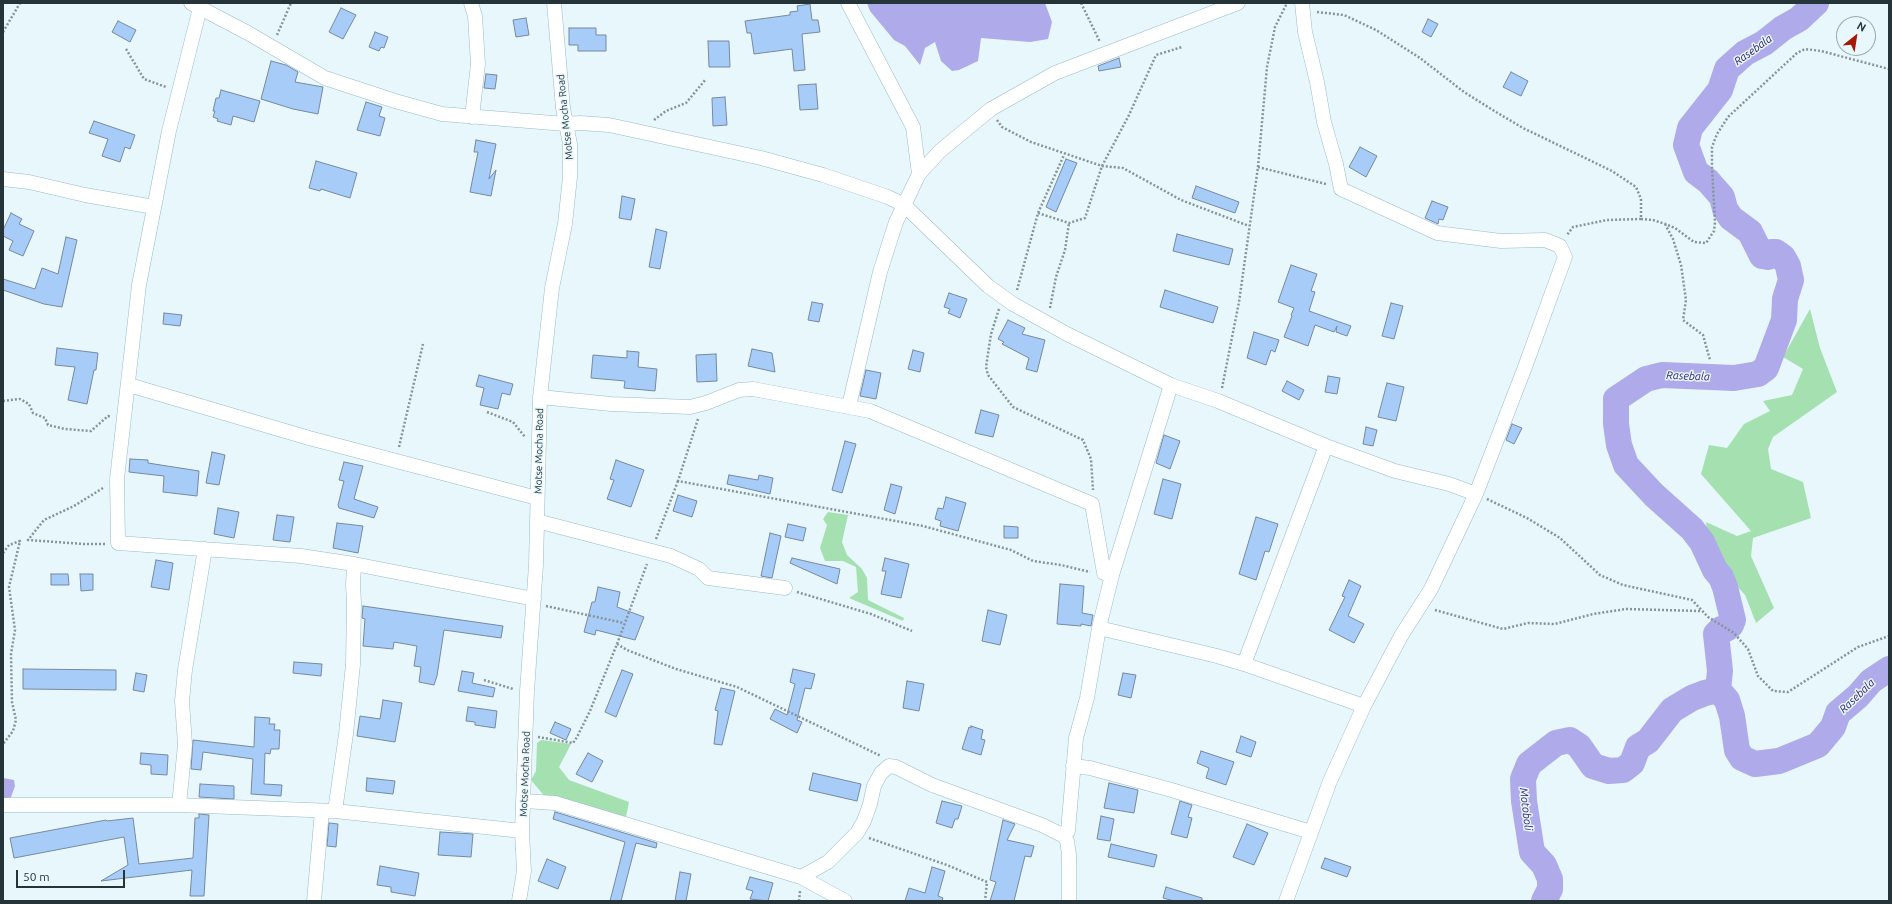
<!DOCTYPE html>
<html>
<head>
<meta charset="utf-8">
<style>
  body { margin:0 }
  #map { position:relative; width:1892px; height:904px; overflow:hidden; background:#e8f7fc; font-family:Ubuntu,sans-serif }
  canvas { display:block }
  .frame { position:absolute; inset:0; border:4px solid #253439; pointer-events:none }
  .north { position:absolute; left:1836px; top:16px; width:40px; height:40px; box-sizing:border-box; background:#e8f7fc; border:1px solid #9aa9ae; border-radius:50%; rotate:30deg; font-size:11px; font-weight:700; line-height:16px; text-align:center; color:#253439 }
  .north::after { content:''; display:block; margin:auto; width:14px; height:18px; background:#a81703; clip-path:polygon(50% 0,100% 100%,50% 72%,0 100%) }
  .scale { position:absolute; left:16px; top:870px; width:109px; height:18px; box-sizing:border-box; border:2px solid #253439; border-top:0; padding-left:5px; font-size:12px; line-height:14px; white-space:nowrap; color:#253439; -webkit-text-stroke:3px #e8f7fc; paint-order:stroke }
</style>
</head>
<body>
<div id="map">
<canvas width="1892" height="904"></canvas>
<div class="frame"></div>
<div class="north">N</div>
<div class="scale">50 m</div>
</div>
<script>
const c = document.querySelector('canvas').getContext('2d');
c.lineJoin = 'round';
function fillPath(path, color) {
  c.fillStyle = color;
  c.fill(path, 'evenodd');
}
function shape(rows) {
  const path = new Path2D();
  for (const r of rows) {
    path.moveTo(r[0], r[1]);
    for (let i = 2; i < r.length; i += 2) path.lineTo(r[i], r[i + 1]);
  }
  return path;
}
function strokePath(path, color, width, dash) {
  c.strokeStyle = color;
  c.lineWidth = width;
  c.lineCap = dash ? 'butt' : 'round';
  c.setLineDash(dash || []);
  c.stroke(path);
}
function label(font, color, halo, rows, align = 'center') {
  c.font = font + ' Ubuntu,sans-serif';
  c.lineWidth = 3;
  c.setLineDash([]);
  c.textBaseline = 'middle';
  c.strokeStyle = halo;
  c.fillStyle = color;
  for (const [text, x, y, turn = 0] of rows) {
    c.save();
    c.translate(x, y);
    c.rotate((+turn || 0) * Math.PI / 180);
    c.textAlign = isNaN(turn) ? turn : align;
    if (halo) c.strokeText(text, 0, 0);
    c.fillText(text, 0, 0);
    c.restore();
  }
}
fillPath(shape([
  [1810,309,1820,348,1837,392,1773,437,1768,449,1771,469,1803,482,1811,518,1753,538,1751,556,1774,608,1756,623,1745,595,1711,558,1706,522,1737,536,1751,531,1701,474,1709,445,1727,448,1744,424,1770,411,1763,401,1792,395,1803,369,1783,357],
  [828,512,848,515,842,542,847,555,862,569,867,578,868,600,904,618,903,621,849,598,858,592,856,567,843,561,825,561,820,548,827,525,823,519],
  [541,740,571,744,559,767,569,780,629,802,626,817,546,798,531,780,536,771,537,743]
]), '#a5e0b1');
fillPath(shape([
  [867,3,1045,3,1052,22,1048,39,1030,42,981,38,978,61,959,70,952,71,941,61,935,42,925,48,920,65,905,46,894,40,870,11],
  [3,778,14,780,15,786,11,797,5,799,3,799]
]), '#afaaea');
strokePath(shape([
  [1816,3,1799,19,1783,28,1764,43,1745,53,1727,69,1720,90,1690,128,1686,145,1696,172,1708,181,1722,197,1725,209,1731,218,1750,232,1762,256,1768,257,1772,252,1776,252,1783,257,1788,266,1791,280,1785,299,1784,320,1766,368,1758,374,1734,378,1662,375,1646,379,1616,399,1616,424,1619,445,1626,465,1654,495,1692,529,1702,542,1715,570,1721,577,1725,587,1733,620,1731,625,1726,629,1721,629,1716,634,1720,671,1718,690,1727,700,1732,716,1737,750,1742,758,1755,764,1779,761,1818,745,1833,727,1838,713,1858,696,1871,681,1889,669],
  [1544,901,1550,889,1550,879,1544,865,1532,852,1524,801,1523,779,1529,764,1556,743,1570,740,1579,746,1593,766,1609,771,1623,770,1632,763,1638,747,1648,741,1672,710,1692,698,1705,693,1718,690]
]), '#afaaea', 26);
const building = shape([
  [810,4,812,20,818,20,820,32,802,34,805,70,794,71,792,49,754,54,751,33,747,33,745,21,790,15,790,12,798,11,797,6,810,4],
  [341,8,356,15,343,39,329,32,341,8],
  [526,18,529,35,516,37,513,20,526,18],
  [1428,19,1438,24,1431,37,1422,32,1428,19],
  [118,21,136,30,130,42,112,32,118,21],
  [569,28,596,28,596,35,606,35,606,51,578,51,578,45,569,45,569,28],
  [375,32,388,37,384,48,381,47,379,51,369,47,375,32],
  [708,41,729,41,730,67,709,67,708,41],
  [1119,58,1121,67,1099,71,1098,66,1119,58],
  [271,61,286,65,298,72,295,82,323,87,318,114,293,109,261,99,271,61],
  [1511,72,1528,81,1521,96,1503,87,1511,72],
  [486,74,497,75,495,89,484,88,486,74],
  [816,84,818,109,800,110,798,85,816,84],
  [221,90,260,101,254,122,233,116,231,125,217,121,218,119,213,117,215,111,213,111,216,98,219,98,221,90],
  [725,97,727,125,713,126,712,98,725,97],
  [366,102,382,107,379,116,385,118,380,136,357,130,366,102],
  [94,121,135,135,130,149,125,147,120,162,102,156,108,139,89,133,94,121],
  [476,140,496,144,489,179,496,170,491,196,470,192,478,152,474,152,476,140],
  [1360,147,1377,156,1366,177,1349,167,1360,147],
  [1066,159,1077,163,1056,212,1046,207,1066,159],
  [316,161,357,173,350,198,321,189,320,191,309,188,316,161],
  [1196,186,1239,202,1235,213,1192,198,1196,186],
  [622,196,635,199,631,220,619,218,622,196],
  [1432,201,1448,207,1443,220,1439,219,1438,224,1425,218,1432,201],
  [11,213,22,219,19,224,34,231,23,256,9,250,13,241,3,236,3,230,11,213],
  [656,229,667,232,660,269,649,267,656,229],
  [1177,234,1233,249,1229,265,1173,251,1177,234],
  [66,237,77,240,62,307,44,304,3,290,3,279,35,289,42,268,58,274,66,237],
  [1291,265,1317,274,1311,291,1315,292,1309,311,1351,326,1347,336,1336,332,1337,326,1334,332,1315,325,1308,346,1284,337,1292,316,1291,315,1294,308,1278,302,1291,265],
  [1165,290,1218,307,1213,323,1160,307,1165,290],
  [949,293,967,299,960,318,948,313,950,309,944,307,949,293],
  [812,302,823,304,819,322,808,320,812,302],
  [1391,303,1403,306,1394,339,1382,336,1391,303],
  [164,313,182,315,180,326,163,324,164,313],
  [1008,320,1025,328,1022,334,1045,340,1037,372,1026,369,1029,358,1002,344,1004,342,998,339,1008,320],
  [1254,332,1279,340,1275,352,1271,350,1266,365,1247,358,1254,332],
  [57,348,98,353,96,370,94,370,87,404,68,400,75,367,55,365,57,348],
  [752,349,772,353,775,372,748,366,752,349],
  [913,350,924,353,920,372,908,369,913,350],
  [627,351,639,352,638,367,657,369,655,391,624,388,625,381,591,378,593,355,627,358,627,351],
  [716,354,717,381,697,382,696,355,716,354],
  [866,370,881,373,876,399,860,396,866,370],
  [479,375,513,384,510,395,502,393,498,409,480,405,484,388,476,386,479,375],
  [1328,376,1340,378,1337,394,1325,392,1328,376],
  [1287,381,1304,390,1299,400,1282,391,1287,381],
  [1387,383,1404,387,1396,421,1378,417,1387,383],
  [981,410,999,415,993,437,975,433,981,410],
  [1512,424,1522,428,1514,444,1506,440,1512,424],
  [1366,427,1377,430,1373,446,1363,444,1366,427],
  [1164,435,1180,441,1170,469,1156,463,1164,435],
  [845,441,856,444,842,493,832,490,845,441],
  [212,452,225,455,219,485,206,483,212,452],
  [130,459,148,460,148,463,199,471,197,496,163,492,164,476,129,472,130,459],
  [616,460,644,470,631,507,607,499,614,480,610,479,616,460],
  [344,462,363,466,354,499,378,507,374,518,339,508,338,505,344,481,339,480,344,462],
  [729,475,758,480,759,475,773,478,770,494,727,484,729,475],
  [1163,479,1181,484,1172,519,1154,514,1163,479],
  [891,484,902,487,895,514,884,510,891,484],
  [678,495,697,501,692,517,673,511,678,495],
  [946,497,966,503,958,531,940,526,941,521,935,519,938,508,943,509,946,497],
  [218,508,239,512,234,538,214,534,218,508],
  [277,515,294,517,290,542,273,540,277,515],
  [1256,517,1278,524,1269,552,1265,551,1256,580,1239,574,1256,517],
  [337,523,363,526,358,553,333,548,337,523],
  [788,524,806,528,803,541,785,537,788,524],
  [1004,526,1018,527,1018,538,1004,538,1004,526],
  [770,533,781,536,772,578,761,576,770,533],
  [792,558,840,569,837,584,790,563,792,558],
  [885,558,909,564,901,598,881,594,886,571,882,571,885,558],
  [156,560,173,563,169,590,151,587,156,560],
  [51,574,68,574,69,585,51,585,51,574],
  [80,574,93,574,93,590,81,591,80,574],
  [1349,580,1361,586,1348,616,1364,624,1354,643,1329,630,1345,597,1342,596,1349,580],
  [1060,584,1084,586,1082,613,1093,615,1091,626,1081,624,1081,626,1057,624,1060,584],
  [598,587,620,592,617,607,644,617,635,640,596,630,595,635,584,632,592,602,595,602,598,587],
  [363,606,503,626,501,638,444,630,437,676,434,685,419,682,421,667,414,666,417,646,394,642,393,649,363,646,365,619,362,618,363,606],
  [988,610,1007,615,1000,645,982,641,988,610],
  [294,662,322,664,321,676,293,673,294,662],
  [23,669,116,670,116,690,23,689,23,669],
  [793,669,815,674,811,689,805,688,797,720,802,722,797,733,770,719,775,709,787,715,795,684,790,682,793,669],
  [622,670,633,674,616,717,605,712,622,670],
  [462,671,474,673,472,683,495,688,493,697,458,691,462,671],
  [136,673,147,675,144,692,133,690,136,673],
  [1123,673,1136,675,1131,698,1118,695,1123,673],
  [907,681,924,684,919,711,903,708,907,681],
  [721,688,735,691,722,745,714,744,718,711,715,710,721,688],
  [383,700,402,703,395,742,357,736,360,716,380,719,383,700],
  [468,707,497,711,495,728,475,725,475,722,466,721,468,707],
  [255,717,270,718,269,724,275,724,274,730,280,730,279,749,271,749,270,754,265,753,264,784,282,785,281,796,251,794,253,759,203,752,201,770,191,769,193,740,254,747,255,717],
  [555,722,571,729,566,740,550,733,555,722],
  [971,726,983,730,981,739,985,740,981,755,962,749,969,727,971,728,971,726],
  [1241,736,1256,742,1251,757,1236,752,1241,736],
  [1201,751,1234,762,1226,785,1206,778,1209,768,1197,763,1201,751],
  [141,753,168,755,167,775,151,774,151,765,140,764,141,753],
  [588,753,603,761,592,782,576,774,588,753],
  [813,773,861,784,857,801,809,790,813,773],
  [367,778,395,781,393,794,366,791,367,778],
  [1109,783,1138,790,1134,813,1104,808,1109,783],
  [200,784,234,786,234,799,199,797,200,784],
  [942,801,962,806,958,819,955,819,952,828,936,823,942,801],
  [1180,801,1192,805,1188,817,1192,818,1187,838,1171,834,1180,801],
  [555,812,657,843,656,848,636,843,621,901,610,901,625,842,553,819,555,812],
  [199,814,209,815,204,896,190,896,192,870,101,881,128,865,124,837,14,858,10,838,106,820,107,821,133,818,139,864,193,858,195,818,199,818,199,814],
  [1101,816,1114,819,1110,841,1097,839,1101,816],
  [1003,820,1015,824,1007,840,1034,846,1031,857,1025,856,1014,901,990,901,996,882,990,880,1003,820],
  [329,823,338,824,336,847,327,846,329,823],
  [1247,824,1268,833,1254,865,1233,857,1247,824],
  [440,832,473,834,471,857,438,855,440,832],
  [1111,844,1157,855,1154,867,1108,857,1111,844],
  [1325,858,1351,867,1347,877,1321,868,1325,858],
  [547,859,566,867,558,889,538,881,547,859],
  [380,866,419,873,415,896,391,892,391,887,377,885,380,866],
  [932,867,945,871,938,896,943,898,942,901,905,901,909,888,925,893,932,867],
  [680,872,691,874,686,901,675,901,680,872],
  [750,877,773,883,768,901,750,899,753,891,746,889,750,877],
  [1166,887,1202,898,1202,901,1174,901,1163,898,1166,887]
]);
fillPath(building, '#a8ccf8');
strokePath(building, '#7589a1', 1);
const minor = shape([
  [191,3,248,33,325,78,395,101,442,114,565,124,580,123,609,125,761,158,823,175,888,197,904,205,988,286,1013,304,1067,334,1171,385,1218,401,1326,446,1395,471,1449,484,1476,494],
  [471,3,475,16,478,64,472,117],
  [848,3,913,127,919,174],
  [200,8,169,131,139,285,117,479,118,543,301,556,354,564,534,599],
  [3,179,29,182,85,195,154,207],
  [129,385,309,438,537,498],
  [540,397,611,404,690,407,706,403,739,390,753,389,870,411,1092,504,1104,573,1112,575],
  [849,406,880,272,896,222,919,174,940,151,991,109,1055,73,1238,3],
  [537,521,671,556,699,569,708,578,785,588],
  [205,549,185,670,182,701,185,745,179,805,335,811,522,831],
  [1099,628,1217,656,1244,664,1326,446],
  [1244,664,1364,706],
  [1073,766,1090,768,1168,789,1311,832],
  [524,801,555,803,801,877,828,862,857,833,864,821,870,804,874,786,881,773,889,766,896,767,932,785,1042,825,1064,836,1067,841,1069,854,1069,901],
  [3,805,179,805],
  [335,811,346,734,353,664,354,602,353,585,354,564],
  [1064,836,1068,831,1076,738,1087,698,1099,628,1112,575,1171,385],
  [801,877,845,901],
  [314,901,322,811],
  [519,901,524,871,522,831,527,691,536,565,540,397,552,288,565,224,570,177,570,144,563,108,554,3],
  [1286,901,1330,781,1364,706,1401,636,1431,589,1476,494,1525,367,1565,257,1560,246,1545,240,1501,241,1437,233,1341,189,1336,164,1324,122,1317,82,1305,32,1302,3]
]);
strokePath(minor, '#96bbc7', 15);
strokePath(shape([
  [1081,3,1100,42],
  [1317,12,1344,15,1376,30,1420,58,1464,92,1496,112,1523,128,1612,171,1636,187,1641,199,1641,219,1607,220,1573,227,1567,235],
  [3,32,20,3],
  [277,35,291,3],
  [126,49,144,79,166,87],
  [654,120,666,111,686,103,706,79],
  [997,120,1002,127,1031,142,1102,166,1123,168,1181,200,1249,226],
  [1258,167,1326,184],
  [1038,213,1069,223,1085,218,1102,166,1129,115,1156,55,1182,47],
  [1641,219,1653,220,1665,224,1675,228,1694,242,1706,243,1714,231,1715,222,1712,167,1712,147,1717,134,1728,117,1797,53,1805,49,1821,51,1889,69],
  [1665,224,1673,239,1681,265,1686,300,1683,320,1703,335,1710,360],
  [1017,290,1038,213,1064,155],
  [1050,308,1056,277,1065,250,1069,223],
  [999,309,991,334,986,367,988,375,1013,407,1083,440,1091,459,1093,490],
  [1222,388,1239,302,1258,167,1267,67,1275,27,1287,3],
  [3,401,20,399,29,404,33,413,45,418,48,425,65,429,91,431,108,416,111,417],
  [487,412,513,422,525,437],
  [698,419,678,481,923,526,1011,550,1033,561,1061,565,1090,572],
  [399,447,423,344],
  [103,488,74,506,44,520,28,540,84,544,105,544],
  [1487,499,1527,518,1560,538,1600,575,1623,585,1692,600,1708,617,1734,633,1748,649,1758,676,1773,691,1788,692,1858,647,1889,636],
  [656,539,678,481],
  [3,553,9,545,20,541,9,587,15,630,11,654,12,702,16,720,13,731,3,744],
  [797,592,871,614,912,631],
  [546,606,624,623],
  [1435,610,1503,629,1528,623,1555,624,1593,614,1626,609,1700,611],
  [617,644,627,650,676,669,737,687,881,756],
  [484,680,513,689],
  [538,737,573,743,577,737,590,711,617,644,647,564],
  [869,838,947,865,987,882,985,901],
  [799,901,800,891]
]), '#859499', 2.5, [2, 2]);
strokePath(minor, '#fff', 14);
label('10px', '#253439', '#e8f7fc', [
  ["Motse Mocha Road",565,117,-96],
  ["Motse Mocha Road",539,451,-89],
  ["Motse Mocha Road",525,774,-88]
]);
label('italic 11px', '#32216b', '#e8f7fc', [
  ["Rasebala",1753,50,-36],
  ["Rasebala",1688,376,2],
  ["Rasebala",1857,696,-44],
  ["Motoboli",1526,809,83]
]);
</script>
</body>
</html>
